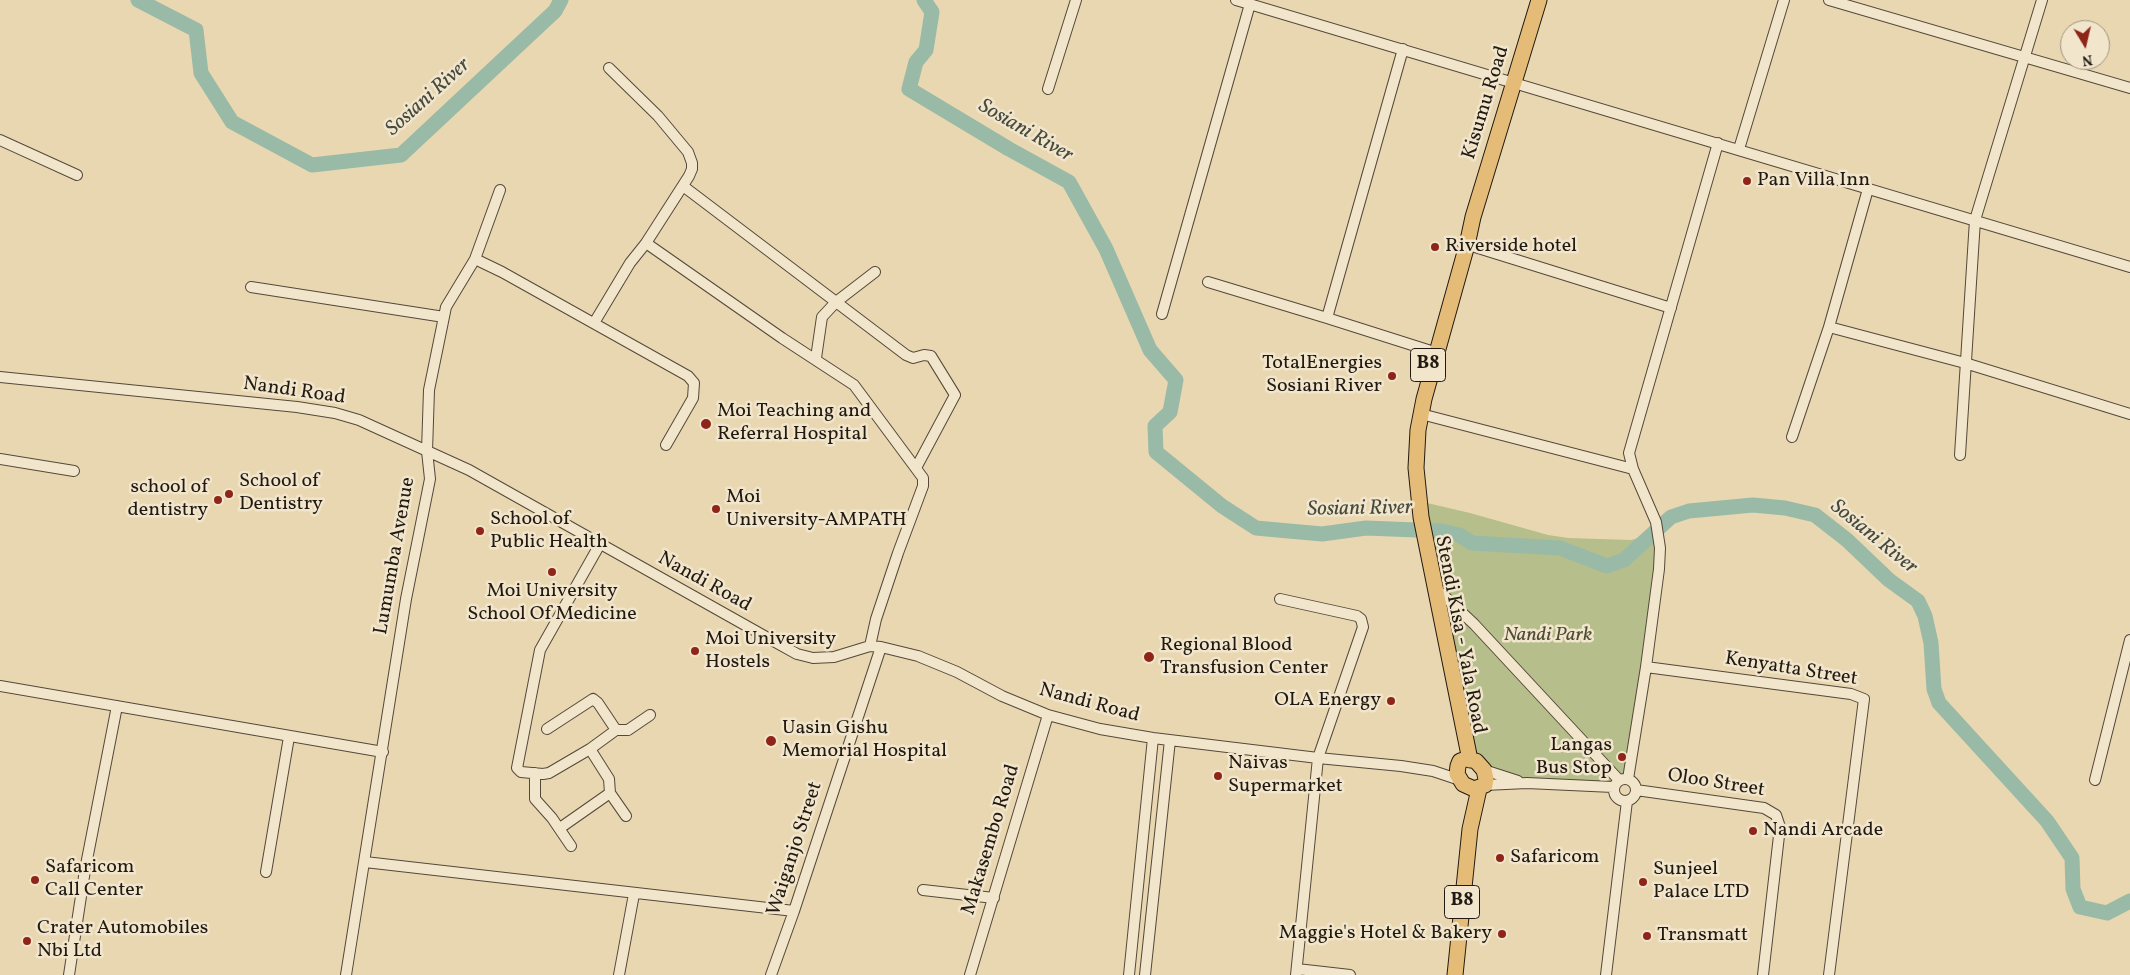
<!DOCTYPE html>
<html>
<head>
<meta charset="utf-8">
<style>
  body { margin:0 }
  #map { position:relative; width:2130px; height:975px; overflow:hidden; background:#e9d7b1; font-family:Vollkorn,serif }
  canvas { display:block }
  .north { position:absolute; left:2060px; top:20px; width:50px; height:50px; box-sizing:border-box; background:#f1e5cc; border:1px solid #9e9481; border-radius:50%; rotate:171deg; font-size:14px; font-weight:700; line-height:20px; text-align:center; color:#221a11 }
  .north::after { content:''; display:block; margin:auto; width:18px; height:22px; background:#8f2418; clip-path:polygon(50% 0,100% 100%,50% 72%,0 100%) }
</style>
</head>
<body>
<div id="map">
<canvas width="2130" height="975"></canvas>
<div class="north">N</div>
</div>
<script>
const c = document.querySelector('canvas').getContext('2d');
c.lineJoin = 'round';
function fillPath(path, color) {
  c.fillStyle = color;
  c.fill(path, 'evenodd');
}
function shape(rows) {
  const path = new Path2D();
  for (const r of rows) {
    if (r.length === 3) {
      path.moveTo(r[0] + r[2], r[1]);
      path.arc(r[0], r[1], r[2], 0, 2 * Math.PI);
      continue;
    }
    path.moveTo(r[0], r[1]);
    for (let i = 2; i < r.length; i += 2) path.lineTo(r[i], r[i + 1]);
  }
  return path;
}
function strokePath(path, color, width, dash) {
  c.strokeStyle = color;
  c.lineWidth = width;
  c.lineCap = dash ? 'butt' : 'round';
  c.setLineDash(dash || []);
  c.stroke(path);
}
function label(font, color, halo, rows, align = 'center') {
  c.font = font + ' Vollkorn,serif';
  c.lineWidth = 5;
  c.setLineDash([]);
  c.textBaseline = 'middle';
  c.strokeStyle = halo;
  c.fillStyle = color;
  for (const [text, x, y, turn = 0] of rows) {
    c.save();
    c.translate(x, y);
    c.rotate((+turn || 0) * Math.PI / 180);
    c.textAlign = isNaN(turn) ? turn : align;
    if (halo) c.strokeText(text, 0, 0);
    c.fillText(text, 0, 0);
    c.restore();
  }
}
fillPath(shape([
  [1427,503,1470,513,1548,535,1568,538,1631,540,1642,537,1654,522,1658,549,1627,777,1621,777,1612,786,1526,782,1485,769,1477,761,1437,592]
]), '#b6be8c');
strokePath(shape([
  [138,0,196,30,201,73,232,122,312,165,401,155,555,11,561,0],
  [924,0,932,12,926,50,916,62,909,89,1009,149,1069,182,1106,249,1150,350,1176,380,1170,412,1155,426,1156,452,1222,506,1256,528,1322,534,1366,528,1442,531,1459,535,1472,543,1560,548,1607,566,1624,560,1671,517,1689,511,1753,505,1785,508,1815,515,1847,540,1889,580,1918,601,1925,616,1931,643,1934,689,1939,703,2047,821,2072,858,2073,889,2080,907,2107,913,2130,901]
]), '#99baa6', 15);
const minor = shape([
  [1236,0,2130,267],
  [1829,0,2130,88],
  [1403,49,1327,318,1431,351],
  [609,68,658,116,688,152,692,163,692,169,689,176,646,243],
  [1048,89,1076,0],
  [0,140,77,175],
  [1739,149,1784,0],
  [683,186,906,355,913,358,924,355,931,356,955,395,916,468],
  [1868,189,1829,327,1965,363,2130,414],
  [1462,243,1671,308],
  [475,259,500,190],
  [1208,282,1327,318],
  [251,287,444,317],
  [1162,314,1250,4],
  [594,323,630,263,646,243,782,338,854,385,923,478,923,486,898,553,876,619,870,646],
  [816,358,822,317,836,302,875,272],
  [0,377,297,407,335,413,359,420,469,470,768,638,797,654,813,658,834,657,870,646,881,647,918,656,957,672,1002,696,1048,715,1100,729,1153,738,1318,758,1401,766,1433,771,1460,780],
  [1421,414,1633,469],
  [1792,437,1829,327],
  [1960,455,1975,220,2042,0],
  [0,459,74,471],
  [600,544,540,650,517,768,521,772,543,774,549,773,590,749,616,730,628,730,650,715],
  [1437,594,1442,594,1474,624,1619,780],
  [1280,599,1357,616,1361,619,1363,627,1318,758,1296,975],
  [1646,667,1851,694,1864,699,1829,975],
  [0,686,383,752],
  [547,729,593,699,598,703,616,730],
  [1484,770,1518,781],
  [535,773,535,799,552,818,571,846],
  [1625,790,11],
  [1628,779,1646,667,1659,569,1660,548,1656,522,1633,469,1629,453,1718,143],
  [2095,780,2130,640],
  [1485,785,1527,783,1613,787],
  [1636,790,1764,808,1776,815,1780,827,1763,975],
  [610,793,626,816],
  [560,828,610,793,609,779,590,749],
  [365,862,794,911],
  [266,872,289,737],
  [923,890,994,898],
  [1297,969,1350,975],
  [69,975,85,870,117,706],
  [346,975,406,599,430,479,427,451,429,390,446,307,475,259,502,272,688,376,694,383,693,398,666,445],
  [619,975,634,894],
  [771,975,794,911,881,647],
  [970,975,1048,715],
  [1129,975,1153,738],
  [1145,975,1170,740],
  [1606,975,1627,801]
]);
const highway = shape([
  [1466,759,1476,761,1484,770,1486,779,1485,785,1474,789,1463,784,1457,774,1458,766,1460,761,1466,759],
  [1470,760,1421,517,1416,468,1418,430,1424,399,1467,245,1473,217,1539,0],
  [1455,975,1470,829,1479,789]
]);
strokePath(minor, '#544939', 12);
strokePath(highway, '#221a11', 17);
strokePath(minor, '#f1e5cc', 10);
strokePath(highway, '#e4bc78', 15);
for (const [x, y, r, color] of [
  [1747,181,5,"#8f2418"],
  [1435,247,5,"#8f2418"],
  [1392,376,5,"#8f2418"],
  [706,424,6,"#8f2418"],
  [229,494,5,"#8f2418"],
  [218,500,5,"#8f2418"],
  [716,509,5,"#8f2418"],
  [480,531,5,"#8f2418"],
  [552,572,5,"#8f2418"],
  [695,651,5,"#8f2418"],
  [1149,657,6,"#8f2418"],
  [1391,701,5,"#8f2418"],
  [771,741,6,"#8f2418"],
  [1622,757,5,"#8f2418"],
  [1218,776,5,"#8f2418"],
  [1753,831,5,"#8f2418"],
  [1500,858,5,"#8f2418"],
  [35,880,5,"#8f2418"],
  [1643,882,5,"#8f2418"],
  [1502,934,5,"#8f2418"],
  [1647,936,5,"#8f2418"],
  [27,941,5,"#8f2418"]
]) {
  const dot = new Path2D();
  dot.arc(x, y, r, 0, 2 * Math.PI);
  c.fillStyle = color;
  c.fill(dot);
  strokePath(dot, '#f1e5cc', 2);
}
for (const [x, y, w] of [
  [1428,365,35],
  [1462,902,35]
]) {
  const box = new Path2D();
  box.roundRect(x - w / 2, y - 16.5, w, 33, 4);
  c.fillStyle = '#f1e5cc';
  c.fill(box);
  strokePath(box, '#221a11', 1);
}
label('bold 19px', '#221a11', null, [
  ["B8",1428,365],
  ["B8",1462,902]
]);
label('20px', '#221a11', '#f1e5cc', [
  ["Kisumu Road",1487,103,-73],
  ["Nandi Road",294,392,8],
  ["Lumumba Avenue",396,556,-80],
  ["Nandi Road",704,583,29],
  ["Stendi Kisa - Yala Road",1459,635,79],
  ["Kenyatta Street",1791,670,9],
  ["Nandi Road",1089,704,15],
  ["Oloo Street",1716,784,9],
  ["Makasembo Road",992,840,-73],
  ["Waiganjo Street",796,849,-72]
]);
label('20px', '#221a11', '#f1e5cc', [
  ["Pan Villa Inn",1757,181],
  ["Riverside hotel",1445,247],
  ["TotalEnergies",1382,364,"right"],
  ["Sosiani River",1382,387,"right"],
  ["Moi Teaching and",717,412],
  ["Referral Hospital",717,435],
  ["School of",239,482],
  ["Dentistry",239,505],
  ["school of",208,488,"right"],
  ["dentistry",208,511,"right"],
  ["Moi",726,498],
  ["University-AMPATH",726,521],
  ["School of",490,520],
  ["Public Health",490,543],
  ["Moi University",552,592,"center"],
  ["School Of Medicine",552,615,"center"],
  ["Moi University",705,640],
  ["Hostels",705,663],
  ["Regional Blood",1160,646],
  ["Transfusion Center",1160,669],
  ["OLA Energy",1381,701,"right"],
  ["Uasin Gishu",782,729],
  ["Memorial Hospital",782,752],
  ["Langas",1612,746,"right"],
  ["Bus Stop",1612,769,"right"],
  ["Naivas",1228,764],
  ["Supermarket",1228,787],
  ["Nandi Arcade",1763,831],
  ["Safaricom",1510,858],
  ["Safaricom",45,868],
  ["Call Center",45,891],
  ["Sunjeel",1653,870],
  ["Palace LTD",1653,893],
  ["Crater Automobiles",37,929],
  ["Nbi Ltd",37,952],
  ["Maggie's Hotel & Bakery",1492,934,"right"],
  ["Transmatt",1657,936]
], 'left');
label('italic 20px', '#4e4b36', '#f1e5cc', [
  ["Nandi Park",1548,636]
]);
label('italic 21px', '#464a3e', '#f1e5cc', [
  ["Sosiani River",429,98,-42],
  ["Sosiani River",1025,132,30],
  ["Sosiani River",1360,510,-1],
  ["Sosiani River",1873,538,39]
]);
</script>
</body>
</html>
